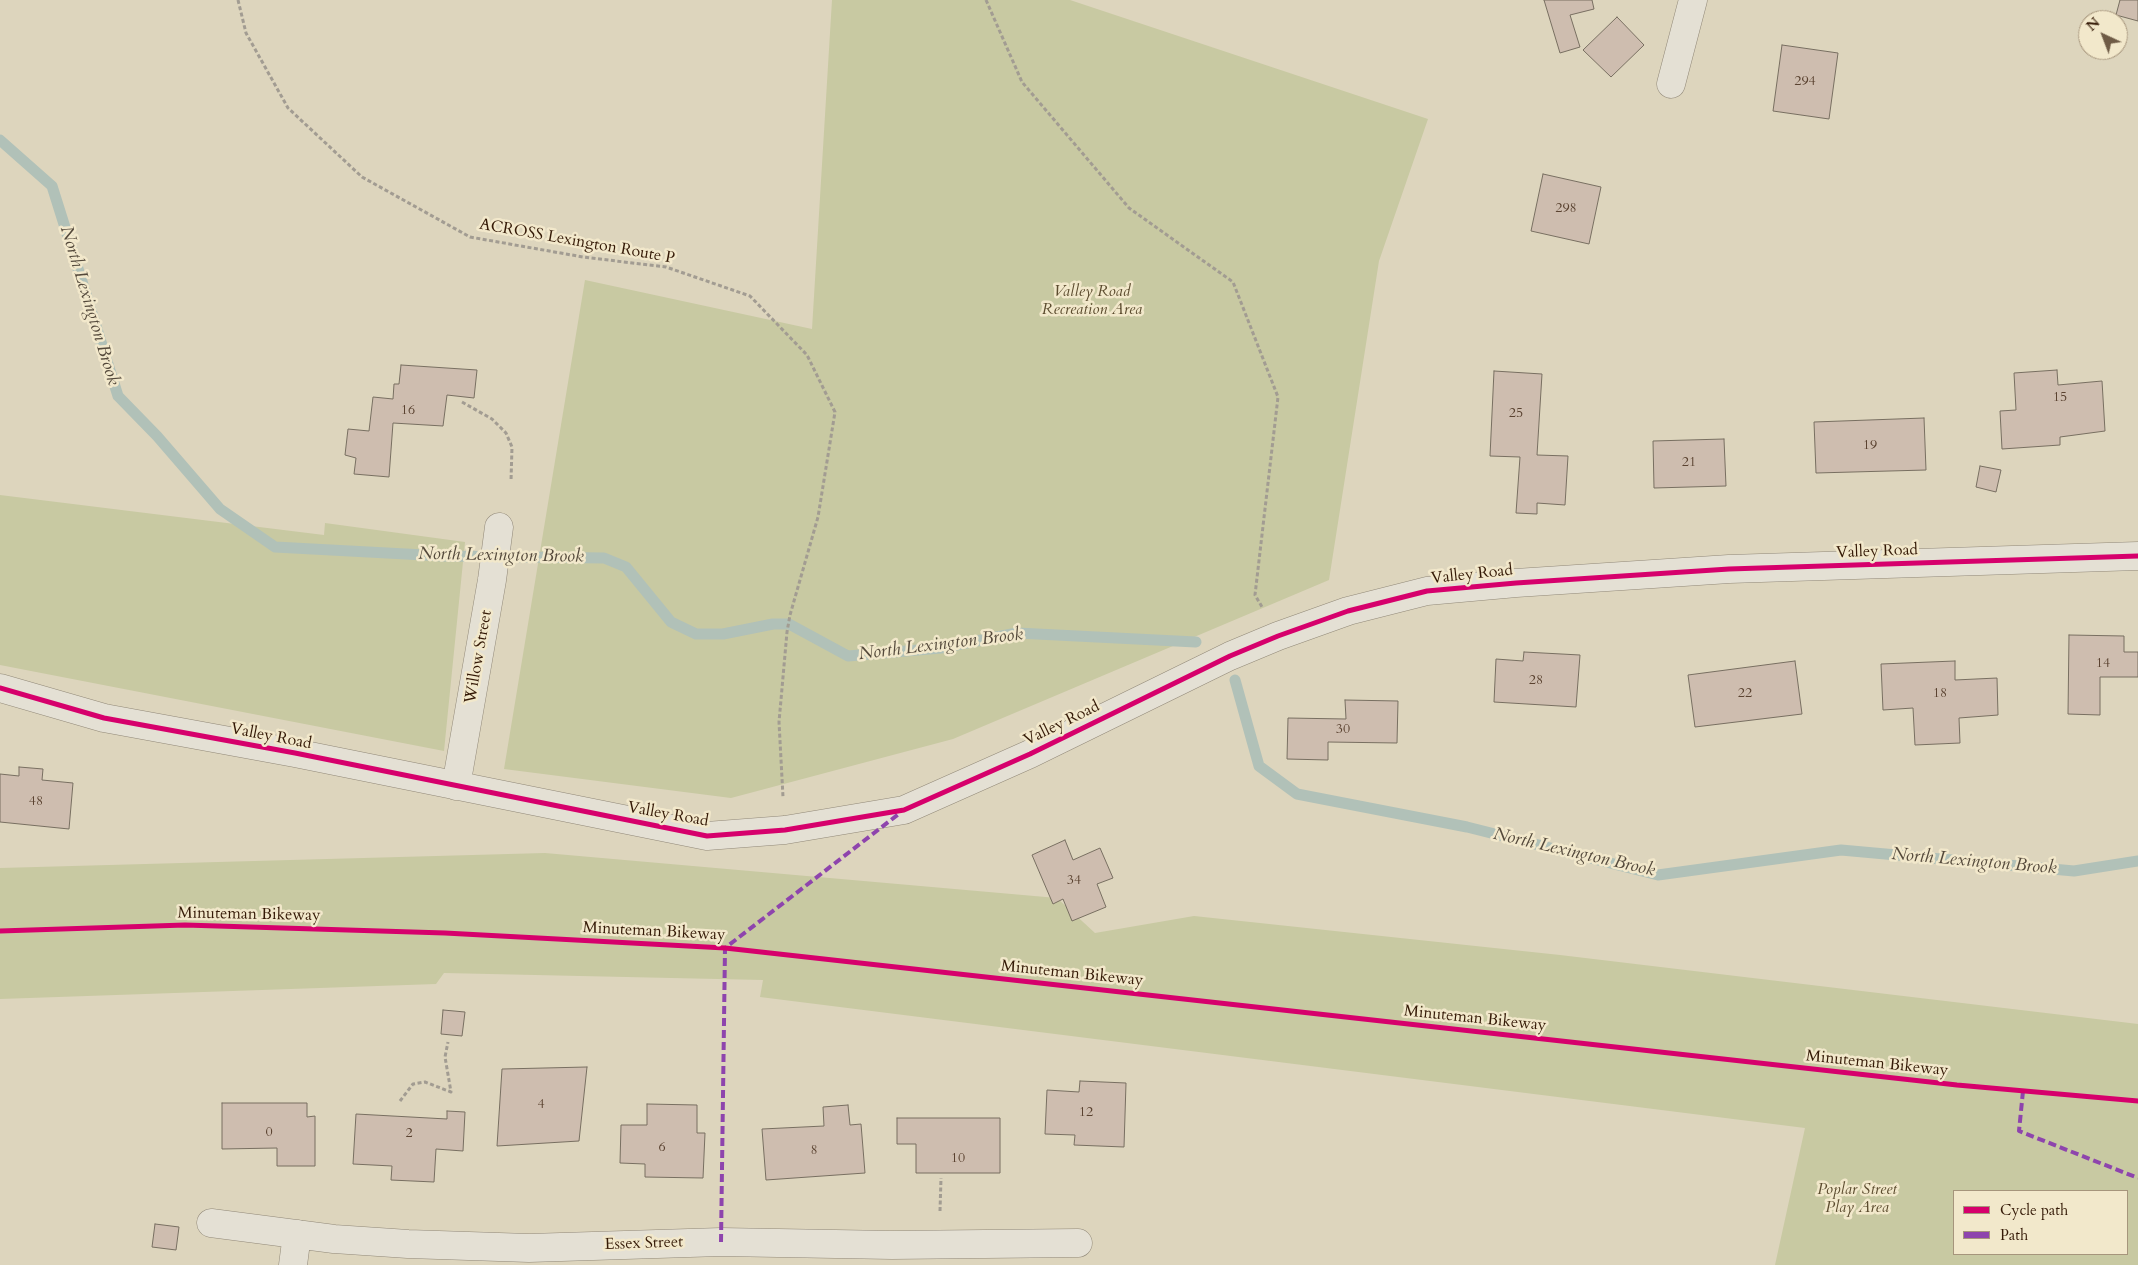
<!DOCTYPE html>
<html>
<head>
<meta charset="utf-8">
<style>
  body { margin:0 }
  #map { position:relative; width:2138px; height:1265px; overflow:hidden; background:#ddd5bd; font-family:Cardo,serif }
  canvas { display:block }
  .legend { position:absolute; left:1953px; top:1190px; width:175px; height:65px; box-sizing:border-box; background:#f2e8cb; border:1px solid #a6957c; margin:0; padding:6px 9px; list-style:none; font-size:15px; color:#341906 }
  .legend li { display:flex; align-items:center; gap:10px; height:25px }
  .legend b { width:25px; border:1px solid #a6957c }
  .north { position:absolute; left:2078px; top:10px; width:50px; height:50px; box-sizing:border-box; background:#f2e8cb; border:1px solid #a6957c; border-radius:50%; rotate:317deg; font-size:14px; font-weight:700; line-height:20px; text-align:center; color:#341906 }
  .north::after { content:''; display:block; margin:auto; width:18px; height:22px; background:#6f5b46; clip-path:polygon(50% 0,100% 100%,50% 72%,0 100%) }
</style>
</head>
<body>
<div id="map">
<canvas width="2138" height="1265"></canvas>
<ul class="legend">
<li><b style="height:6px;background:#d6006c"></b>Cycle path</li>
<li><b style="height:6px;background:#8e44ad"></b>Path</li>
</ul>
<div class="north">N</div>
</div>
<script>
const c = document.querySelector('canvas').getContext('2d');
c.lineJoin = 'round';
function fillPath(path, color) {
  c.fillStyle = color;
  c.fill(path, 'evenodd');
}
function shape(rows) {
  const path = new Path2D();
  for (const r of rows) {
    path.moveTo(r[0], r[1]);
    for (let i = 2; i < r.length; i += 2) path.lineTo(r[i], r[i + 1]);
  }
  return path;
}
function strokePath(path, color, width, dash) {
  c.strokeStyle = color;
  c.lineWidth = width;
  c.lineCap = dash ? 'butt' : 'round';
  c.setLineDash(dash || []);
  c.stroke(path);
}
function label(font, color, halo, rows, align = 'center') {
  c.font = font + ' Cardo,serif';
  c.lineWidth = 5;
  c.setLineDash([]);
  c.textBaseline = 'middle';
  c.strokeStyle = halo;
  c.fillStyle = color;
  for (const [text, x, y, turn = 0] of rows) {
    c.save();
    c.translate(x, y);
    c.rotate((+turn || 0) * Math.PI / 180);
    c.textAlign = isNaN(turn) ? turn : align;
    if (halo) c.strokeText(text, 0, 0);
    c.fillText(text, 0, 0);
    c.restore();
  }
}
fillPath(shape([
  [832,0,1070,0,1428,119,1379,261,1329,580,953,739,731,798,504,769,585,280,812,329],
  [0,495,324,535,325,523,465,542,444,751,0,665],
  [545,853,1057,898,1095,933,1194,916,1560,955,2138,1024,2138,1265,1775,1265,1805,1128,760,997,763,980,444,973,436,984,0,999,0,868],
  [1954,1191,2127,1191,2127,1254,1954,1254]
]), '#c8c9a2');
strokePath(shape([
  [0,140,52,186,118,396,157,436,220,509,275,547,443,556,604,558,626,567,671,622,696,634,723,634,773,624,789,624,848,656,941,648,1017,633,1196,642],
  [1235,680,1259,766,1297,794,1467,827,1658,875,1841,850,2074,871,2138,861]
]), '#b1c1b8', 11);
const building = shape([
  [1544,0,1592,0,1594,9,1570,15,1580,47,1560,53,1544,0],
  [2120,0,2138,0,2138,21,2116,15,2120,0],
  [1617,17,1644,45,1611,77,1583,50,1617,17],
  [1782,45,1838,53,1829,119,1773,111,1782,45],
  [1543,174,1601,187,1589,244,1531,231,1543,174],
  [401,365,477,370,474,398,447,395,443,426,393,423,389,477,354,474,356,458,345,455,348,429,369,431,373,397,393,399,394,384,399,384,401,365],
  [2057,370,2058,385,2102,381,2105,431,2060,437,2060,445,2002,449,2000,411,2016,410,2014,373,2057,370],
  [1494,371,1542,374,1537,455,1568,456,1565,505,1537,503,1537,514,1516,513,1520,457,1490,456,1494,371],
  [1924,418,1926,470,1816,473,1814,422,1924,418],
  [1724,439,1726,486,1654,488,1653,441,1724,439],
  [1980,466,2001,470,1996,492,1976,487,1980,466],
  [2069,635,2124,636,2124,652,2138,652,2138,677,2100,677,2100,715,2068,714,2069,635],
  [1524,652,1580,655,1576,707,1494,702,1496,659,1523,661,1524,652],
  [1795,661,1802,714,1695,727,1688,675,1795,661],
  [1955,661,1955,680,1997,678,1998,715,1959,718,1960,743,1915,745,1913,708,1883,710,1881,664,1955,661],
  [1345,700,1398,701,1397,743,1328,742,1328,760,1287,759,1288,718,1346,719,1345,700],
  [19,767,43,769,42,780,73,783,69,829,0,822,0,774,19,776,19,767],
  [1065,840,1073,860,1100,848,1113,878,1097,884,1106,907,1072,921,1063,899,1053,904,1032,855,1065,840],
  [443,1010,465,1012,462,1036,441,1034,443,1010],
  [587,1067,579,1141,497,1146,502,1069,587,1067],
  [1080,1081,1126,1083,1124,1147,1074,1145,1075,1135,1045,1134,1047,1090,1079,1092,1080,1081],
  [222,1103,307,1103,307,1117,315,1116,315,1166,277,1166,277,1148,222,1149,222,1103],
  [647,1104,697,1105,697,1133,705,1133,703,1178,645,1177,645,1164,620,1163,621,1125,647,1125,647,1104],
  [848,1105,850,1125,861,1124,865,1173,766,1180,762,1129,824,1126,823,1107,848,1105],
  [447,1111,465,1112,463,1151,436,1149,434,1182,391,1180,392,1166,353,1164,356,1114,447,1119,447,1111],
  [897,1118,1000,1118,1000,1173,916,1173,916,1144,897,1144,897,1118],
  [155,1224,179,1227,176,1250,152,1247,155,1224]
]);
fillPath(building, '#cebdaf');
strokePath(building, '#786f61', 1);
const minor = shape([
  [1671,84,1693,0],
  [0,688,104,718,295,753,707,836,785,830,904,810,1030,754,1230,656,1278,636,1348,611,1427,591,1516,583,1729,569,2138,556],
  [456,786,492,580,499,527],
  [211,1223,334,1239,408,1244,529,1248,721,1242,892,1245,1078,1243],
  [293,1265,297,1234]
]);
strokePath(minor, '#918878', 29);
strokePath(shape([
  [238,0,246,33,288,108,362,177,470,237,583,257,666,267,750,296,807,355,835,412,818,517,790,615,787,632,779,722,783,797],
  [986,0,1022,82,1129,208,1233,282,1278,397,1255,595,1262,607],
  [462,402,492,419,506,433,512,447,511,481],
  [400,1101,413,1084,425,1082,451,1092,445,1057,448,1042],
  [940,1211,941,1178]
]), '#a29c92', 3, [4, 2.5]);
strokePath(minor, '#e4e0d4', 28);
strokePath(shape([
  [2023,1091,2019,1131,2138,1178],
  [721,1242,725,948,900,813]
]), '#8e44ad', 4, [8, 4]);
strokePath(shape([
  [0,688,104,718,295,753,707,836,785,830,904,810,1030,754,1230,656,1278,636,1348,611,1427,591,1516,583,1729,569,2138,556],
  [0,931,185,925,445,933,725,948,1957,1085,2138,1101]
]), '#d6006c', 5);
label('14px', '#5a4230', null, [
  ["294",1805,82],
  ["298",1566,209],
  ["15",2060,398],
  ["16",408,411],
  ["25",1516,414],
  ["19",1870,446],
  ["21",1689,463],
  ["14",2103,664],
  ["28",1536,681],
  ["22",1745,694],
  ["18",1940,694],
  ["30",1343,730],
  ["48",36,802],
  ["34",1074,881],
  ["4",541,1105],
  ["12",1086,1113],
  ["0",269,1133],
  ["2",409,1134],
  ["6",662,1148],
  ["8",814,1151],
  ["10",958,1159]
]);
label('16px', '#341906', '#f2e8cb', [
  ["ACROSS Lexington Route P",577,242,10],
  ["Valley Road",1877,552,-2],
  ["Valley Road",1472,575,-6],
  ["Willow Street",479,657,-80],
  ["Valley Road",1062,724,-26],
  ["Valley Road",271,737,11],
  ["Valley Road",668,815,10],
  ["Minuteman Bikeway",249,915,1],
  ["Minuteman Bikeway",654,932,3],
  ["Minuteman Bikeway",1072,974,6],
  ["Minuteman Bikeway",1475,1019,6],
  ["Minuteman Bikeway",1877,1064,6],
  ["Essex Street",644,1244,-2]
]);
label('italic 16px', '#5b4b2e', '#f2e8cb', [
  ["Valley Road",1092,292],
  ["Recreation Area",1092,310],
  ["Poplar Street",1857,1190],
  ["Play Area",1857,1208]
]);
label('italic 18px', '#54493b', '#f2e8cb', [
  ["North Lexington Brook",89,306,73],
  ["North Lexington Brook",501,556,1],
  ["North Lexington Brook",941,645,-7],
  ["North Lexington Brook",1574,853,13],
  ["North Lexington Brook",1974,862,5]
]);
</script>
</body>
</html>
